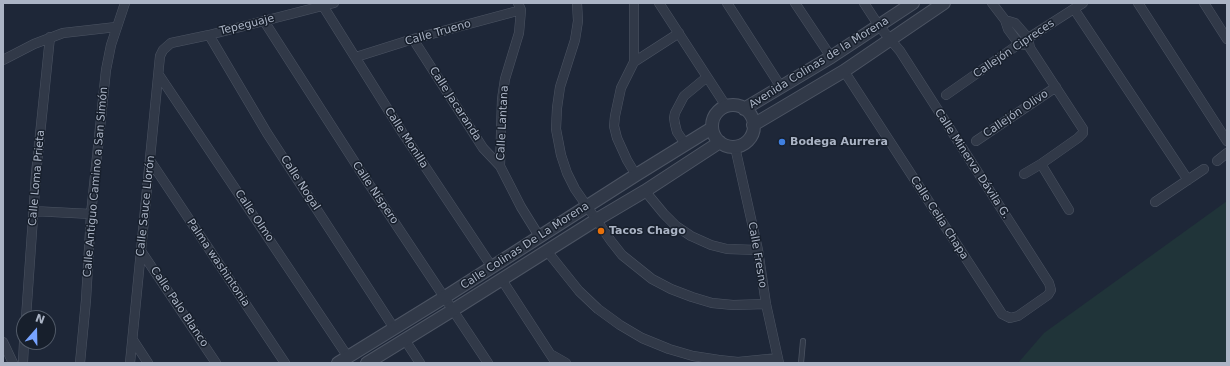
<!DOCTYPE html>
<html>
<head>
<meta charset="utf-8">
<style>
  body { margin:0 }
  #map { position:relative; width:1230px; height:366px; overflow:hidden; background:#1e2738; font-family:"DejaVu Sans",sans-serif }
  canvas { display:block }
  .frame { position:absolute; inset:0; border:4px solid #abb4c5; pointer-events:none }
  .north { position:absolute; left:16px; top:310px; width:40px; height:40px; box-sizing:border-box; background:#171f2c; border:1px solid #525b69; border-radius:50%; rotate:20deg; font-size:11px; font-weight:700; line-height:16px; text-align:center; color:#abb4c5 }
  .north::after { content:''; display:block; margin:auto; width:14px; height:18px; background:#77a3ff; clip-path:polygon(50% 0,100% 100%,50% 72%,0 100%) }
</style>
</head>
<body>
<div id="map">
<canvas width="1230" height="366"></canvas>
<div class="frame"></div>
<div class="north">N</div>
</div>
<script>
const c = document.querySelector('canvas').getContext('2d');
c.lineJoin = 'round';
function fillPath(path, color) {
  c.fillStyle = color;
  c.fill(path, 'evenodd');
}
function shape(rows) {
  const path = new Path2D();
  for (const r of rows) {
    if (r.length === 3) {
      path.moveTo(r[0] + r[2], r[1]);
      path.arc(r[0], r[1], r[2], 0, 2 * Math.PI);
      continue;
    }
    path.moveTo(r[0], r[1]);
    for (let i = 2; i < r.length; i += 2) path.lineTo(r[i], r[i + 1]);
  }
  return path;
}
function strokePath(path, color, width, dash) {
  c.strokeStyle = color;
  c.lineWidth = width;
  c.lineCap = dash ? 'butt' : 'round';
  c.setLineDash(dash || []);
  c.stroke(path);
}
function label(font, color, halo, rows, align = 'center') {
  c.font = font + ' "DejaVu Sans",sans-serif';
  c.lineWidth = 3;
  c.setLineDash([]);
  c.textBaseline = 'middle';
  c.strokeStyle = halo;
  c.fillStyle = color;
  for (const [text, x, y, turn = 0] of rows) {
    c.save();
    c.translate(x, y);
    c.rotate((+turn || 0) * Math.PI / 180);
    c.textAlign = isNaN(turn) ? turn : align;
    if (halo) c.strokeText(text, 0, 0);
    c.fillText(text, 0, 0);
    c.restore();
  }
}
fillPath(shape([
  [1227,201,1227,363,1018,363,1044,333]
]), '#203439');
const service = shape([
  [801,363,803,341]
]);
const minor = shape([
  [518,3,521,10,519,33,505,79,502,99,500,166,521,207,539,236],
  [577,3,578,21,575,40,560,87,557,108,556,129,561,155,567,173,575,189,611,241,622,255,652,279,671,289,692,297,712,303,733,305,766,304],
  [634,3,634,62,621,88,615,116,614,126,617,138,627,160,636,175],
  [659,3,726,106],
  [727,3,781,87],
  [795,3,831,57],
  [992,3,1005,20,1008,29,1019,44,1024,45],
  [1138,3,1227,141],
  [1204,3,1227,39],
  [323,6,402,132,492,267],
  [1074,9,1188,180],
  [1005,20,1015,23,1028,38,1030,48,1083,129,1083,133,1078,138,1041,164,1024,174],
  [264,21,361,172,488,363],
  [209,35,267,133,394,328],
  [413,39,483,148,500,166],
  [356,57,413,39,521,10],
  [3,60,34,44,63,33,116,27],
  [634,62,679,33],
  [844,71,1002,314,1010,318,1018,316,1048,295,1051,290,1049,283,900,51,879,26,864,3],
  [159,75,348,357],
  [946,95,1019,44,1083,3],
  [976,141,1056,87],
  [686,145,677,132,675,124,674,118,675,113,684,96,707,77],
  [735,147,758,250,766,304,779,363],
  [1217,161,1227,153],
  [151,162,285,363],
  [1041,164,1069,210],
  [645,191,664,214,676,226,691,236,711,245,727,249,758,250],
  [1155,202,1204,169],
  [33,211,91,214],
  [141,251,216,363],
  [547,251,579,291,598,309,620,325,642,338,669,349,693,356,719,360,738,362,778,358],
  [502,280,556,363],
  [26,318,36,174,50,37],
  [133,340,148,363],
  [405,340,420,363],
  [3,342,13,363],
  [552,355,566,363],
  [23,363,24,342],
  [80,363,86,300,91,214,106,70,111,45,125,3],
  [130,363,160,56,163,50,171,43,209,35,334,3]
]);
const tertiary = shape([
  [733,126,21],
  [744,109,831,57,913,3],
  [753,125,844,71,944,3],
  [338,363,445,297,636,175,712,128],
  [367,363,453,310,596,220,645,191,720,142]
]);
strokePath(service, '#4c5463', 6);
strokePath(minor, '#4c5463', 10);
strokePath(tertiary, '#4c5463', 14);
strokePath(service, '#313948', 4.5);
strokePath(minor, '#313948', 9);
strokePath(tertiary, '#313948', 12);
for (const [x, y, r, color] of [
  [782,142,4,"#3f7fe0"],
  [601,231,4,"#e8710a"]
]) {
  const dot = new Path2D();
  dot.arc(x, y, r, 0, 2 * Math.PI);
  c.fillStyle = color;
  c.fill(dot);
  strokePath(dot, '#171f2c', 1.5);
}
label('11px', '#abb4c5', '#171f2c', [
  ["Tepeguaje",247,25,-14],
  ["Calle Trueno",438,33,-16],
  ["Callejón Cipreces",1014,49,-34],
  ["Avenida Colinas de la Morena",819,63,-32],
  ["Calle Jacaranda",455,104,57],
  ["Callejón Olivo",1016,114,-34],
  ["Calle Lantana",503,123,-87],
  ["Calle Monilla",406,138,57],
  ["Calle Minerva Dávila G.",972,164,57],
  ["Calle Loma Prieta",37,178,-85],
  ["Calle Antiguo Camino a San Simón",96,182,-85],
  ["Calle Nogal",300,183,57],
  ["Calle Níspero",375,193,56],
  ["Calle Sauce Llorón",146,206,-84],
  ["Calle Olmo",254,216,56],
  ["Calle Celia Chapa",939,218,57],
  ["Calle Colinas De La Morena",525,246,-33],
  ["Calle Fresno",757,255,80],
  ["Palma washintonia",218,263,56],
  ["Calle Palo Blanco",179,307,56]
]);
label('bold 11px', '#abb4c5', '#171f2c', [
  ["Bodega Aurrera",790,142],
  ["Tacos Chago",609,231]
], 'left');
</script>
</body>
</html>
